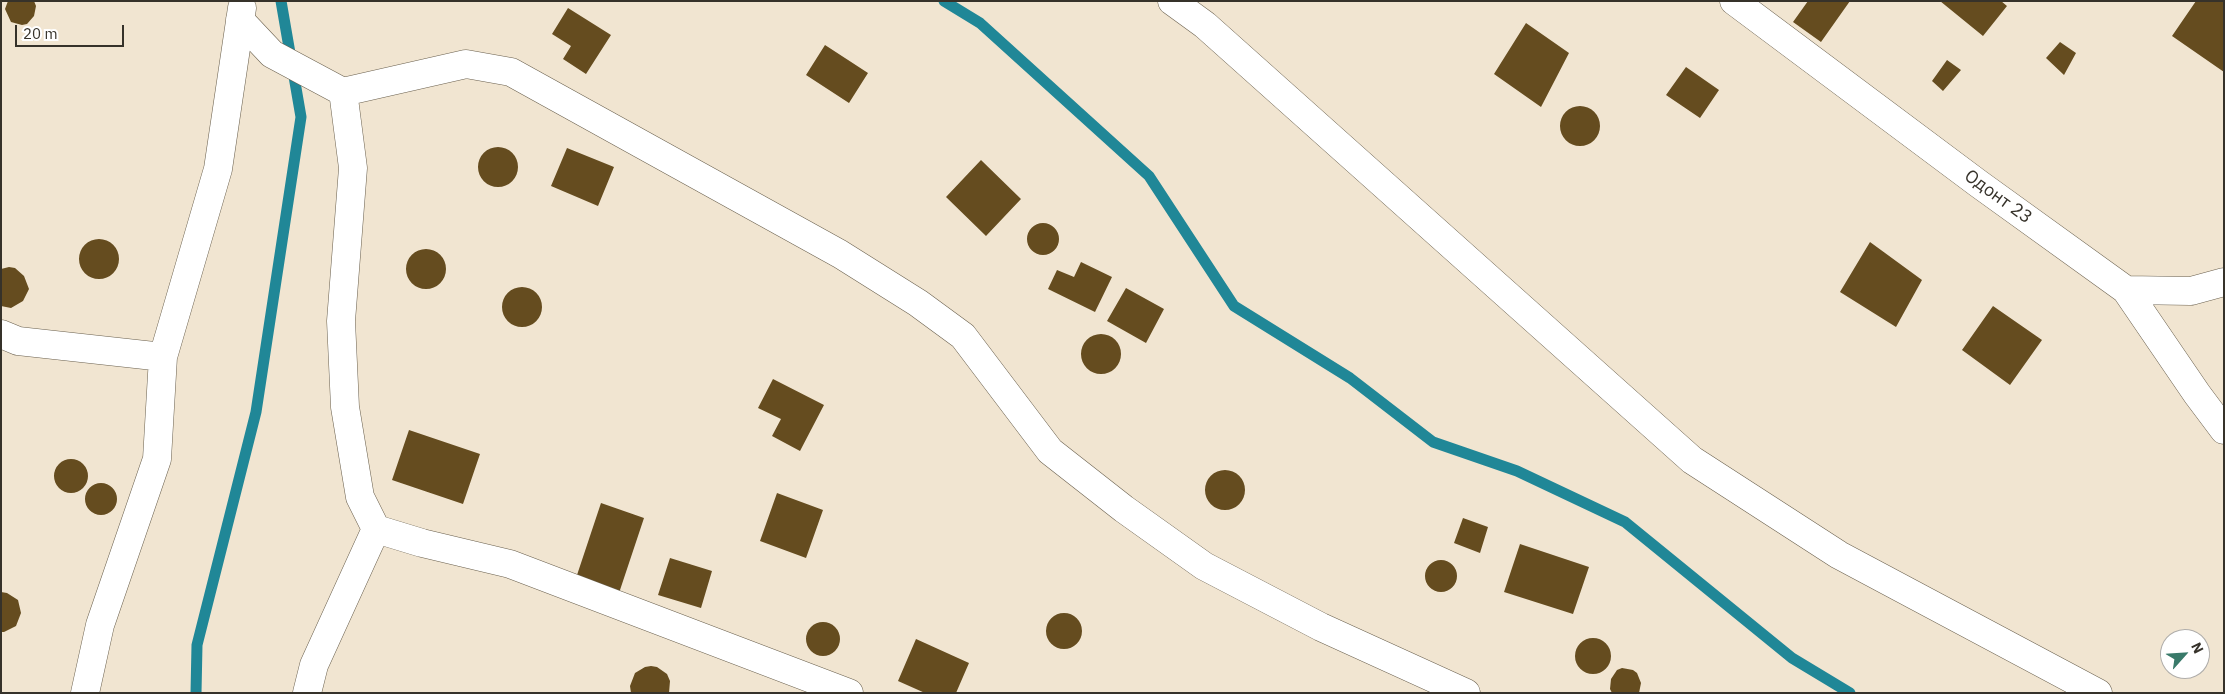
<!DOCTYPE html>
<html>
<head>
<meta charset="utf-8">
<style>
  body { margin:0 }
  #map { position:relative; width:2225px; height:694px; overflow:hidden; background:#f1e5d1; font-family:"IBM Plex Sans",sans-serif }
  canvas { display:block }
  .frame { position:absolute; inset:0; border:2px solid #36322a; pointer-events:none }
  .north { position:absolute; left:2160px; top:629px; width:50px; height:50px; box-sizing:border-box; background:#fff; border:1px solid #afadaa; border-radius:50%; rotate:64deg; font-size:14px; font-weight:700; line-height:20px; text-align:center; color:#36322a }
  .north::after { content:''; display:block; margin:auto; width:18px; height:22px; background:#397a6a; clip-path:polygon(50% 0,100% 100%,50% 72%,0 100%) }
  .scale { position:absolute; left:15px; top:25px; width:109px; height:22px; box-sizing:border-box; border:2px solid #36322a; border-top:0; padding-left:6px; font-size:15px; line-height:18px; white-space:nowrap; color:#36322a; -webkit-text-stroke:4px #fff; paint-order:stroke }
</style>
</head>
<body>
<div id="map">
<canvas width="2225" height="694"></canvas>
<div class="frame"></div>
<div class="north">N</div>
<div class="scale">20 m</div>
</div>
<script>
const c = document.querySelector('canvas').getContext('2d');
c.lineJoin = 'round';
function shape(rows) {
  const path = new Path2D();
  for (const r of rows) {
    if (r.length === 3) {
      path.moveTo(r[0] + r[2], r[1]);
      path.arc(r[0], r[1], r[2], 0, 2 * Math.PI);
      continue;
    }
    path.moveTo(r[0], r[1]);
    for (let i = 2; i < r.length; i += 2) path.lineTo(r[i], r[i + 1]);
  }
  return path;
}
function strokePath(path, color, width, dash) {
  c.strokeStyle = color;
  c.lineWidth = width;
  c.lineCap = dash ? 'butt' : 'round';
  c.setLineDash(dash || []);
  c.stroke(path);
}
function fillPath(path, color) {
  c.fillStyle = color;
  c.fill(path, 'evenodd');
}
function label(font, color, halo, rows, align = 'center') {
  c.font = font + ' "IBM Plex Sans",sans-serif';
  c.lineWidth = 5;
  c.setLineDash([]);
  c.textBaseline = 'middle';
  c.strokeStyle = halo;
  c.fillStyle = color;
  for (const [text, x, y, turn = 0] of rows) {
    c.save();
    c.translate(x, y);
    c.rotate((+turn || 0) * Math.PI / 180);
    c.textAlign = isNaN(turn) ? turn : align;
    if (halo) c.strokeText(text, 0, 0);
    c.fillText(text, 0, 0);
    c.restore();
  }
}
strokePath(shape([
  [944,1,980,23,1149,176,1234,306,1350,378,1433,442,1517,471,1625,522,1792,658,1850,693],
  [196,693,197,645,256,412,301,117,281,1]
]), '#208797', 11);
fillPath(shape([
  [8,1,34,1,36,6,34,16,27,24,22,25,11,22,5,9],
  [1808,1,1850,1,1821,42,1793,22],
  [1940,1,2001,1,2007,6,1983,36],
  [2196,1,2224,1,2224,72,2172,36],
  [568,8,611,35,586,74,563,59,571,46,552,34],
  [1526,23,1569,53,1541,107,1494,74],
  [2060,42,2076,53,2064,75,2046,58],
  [825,45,868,73,849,103,806,75],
  [1947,60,1961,70,1943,91,1932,81],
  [1686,67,1719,90,1700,118,1666,95],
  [1580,126,20],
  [498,167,20],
  [567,148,614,167,598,206,551,186],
  [981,160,1021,199,986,236,946,197],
  [1043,239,16],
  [99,259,20],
  [1870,242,1922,280,1896,327,1840,292],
  [426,269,20],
  [1081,262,1112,277,1095,312,1048,289,1057,270,1074,277],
  [9,267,15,268,24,276,29,289,23,301,11,308,1,306,1,269],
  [522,307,20],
  [1126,288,1164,309,1146,343,1107,321],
  [1993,306,2042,340,2010,385,1962,350],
  [1101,354,20],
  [773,379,824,405,800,451,772,436,781,419,758,408],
  [409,430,480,454,463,504,392,480],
  [71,476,17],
  [1225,490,20],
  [101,499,16],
  [777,493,823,510,806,558,760,541],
  [601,503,644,518,618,596,575,581],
  [1463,518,1488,527,1480,553,1454,543],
  [1520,544,1589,567,1573,614,1504,592],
  [670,558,712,571,701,608,658,595],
  [1441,576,16],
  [1,592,7,593,18,600,21,613,16,626,4,632,1,632],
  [1064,631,18],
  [823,639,17],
  [1593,656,18],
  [916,639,969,663,956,693,925,693,898,681],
  [651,666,657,667,667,674,670,681,669,693,631,693,630,686,635,673,645,667],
  [1622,668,1633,670,1637,673,1641,683,1639,693,1612,693,1610,689,1611,679,1617,670]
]), '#654c1f');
const minor = shape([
  [1172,1,1205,25,1692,460,1839,555,2098,693],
  [1734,1,1979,184,2126,290,2197,394,2224,430],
  [240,20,272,54,343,92,466,64,511,72,840,254,918,303,963,336,1050,451,1124,509,1204,566,1321,627,1466,693],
  [343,91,353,168,341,321,345,407,360,497,376,529,422,543,510,564,849,693],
  [2126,290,2191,291,2224,282],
  [1,334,18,341,163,357],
  [85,693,100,625,157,459,163,357,218,169,242,8],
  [307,693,314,665,376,529]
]);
strokePath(minor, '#6a604e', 29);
strokePath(minor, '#fff', 28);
label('18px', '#36322a', '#fff', [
  ["Одонт 23",1998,197,36]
]);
</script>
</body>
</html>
